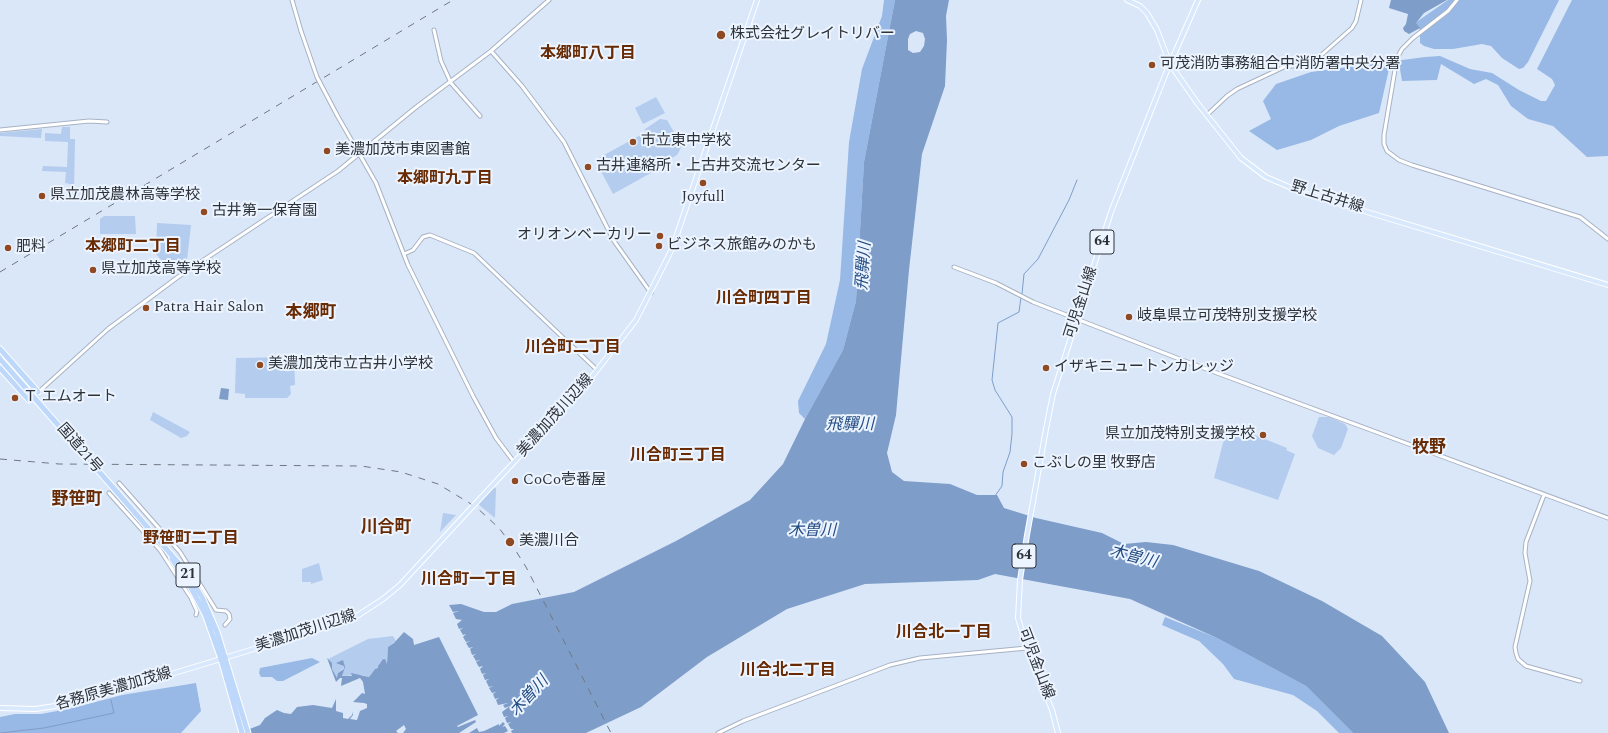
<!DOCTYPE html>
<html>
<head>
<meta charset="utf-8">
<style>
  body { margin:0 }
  canvas { display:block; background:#dae7f9 }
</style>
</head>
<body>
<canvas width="1608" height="733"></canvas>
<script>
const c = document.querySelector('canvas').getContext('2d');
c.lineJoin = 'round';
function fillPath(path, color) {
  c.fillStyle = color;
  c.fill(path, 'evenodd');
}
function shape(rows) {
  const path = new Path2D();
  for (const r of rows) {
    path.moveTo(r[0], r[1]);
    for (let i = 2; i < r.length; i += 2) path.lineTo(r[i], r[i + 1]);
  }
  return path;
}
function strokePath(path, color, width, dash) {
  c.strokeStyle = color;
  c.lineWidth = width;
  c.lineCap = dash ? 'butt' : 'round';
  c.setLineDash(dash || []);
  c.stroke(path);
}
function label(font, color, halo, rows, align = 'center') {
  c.font = font + ' Spectral,"Noto Sans JP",serif';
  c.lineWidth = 4;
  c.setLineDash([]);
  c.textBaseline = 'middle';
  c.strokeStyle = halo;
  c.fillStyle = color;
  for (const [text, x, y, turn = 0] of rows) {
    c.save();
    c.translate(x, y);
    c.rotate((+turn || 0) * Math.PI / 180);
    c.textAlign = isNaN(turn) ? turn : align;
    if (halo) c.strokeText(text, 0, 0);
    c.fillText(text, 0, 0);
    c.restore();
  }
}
fillPath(shape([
  [656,97,665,113,643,124,635,108],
  [660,119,667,120,682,146,677,155,667,161,667,164,613,194,595,160,646,132,645,129],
  [62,127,70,127,70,139,75,139,74,193,69,193,70,184,65,183,66,172,42,171,43,166,67,167,68,142,45,141,45,133,61,134],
  [42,129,41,138,0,136,0,133],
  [104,216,135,216,136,234,100,234,100,219],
  [157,223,191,225,187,260,180,265,170,265,161,260,156,254],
  [294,357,295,385,290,386,291,394,287,398,245,398,245,394,235,393,236,358],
  [153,412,190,432,187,436,181,438,150,420],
  [1319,417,1329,417,1345,424,1348,429,1341,448,1334,455,1318,448,1312,436],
  [1230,425,1287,448,1286,450,1295,454,1278,500,1214,478,1223,443],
  [494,487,496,488,495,518,478,504],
  [443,513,456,515,440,532],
  [319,563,323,580,311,584,311,582,302,582,302,569],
  [393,636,396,641,388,647,387,665,384,658,379,664,378,668,374,670,369,677,363,675,343,676,342,673,344,668,338,673,338,678,336,677,332,669,332,664,328,659,368,639]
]), '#b4ccee');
fillPath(shape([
  [884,0,895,0,864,162,856,301,843,350,805,419,799,413,798,401,826,344,840,280,849,142,862,69,882,16],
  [1448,0,1559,0,1528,62,1523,68,1519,69,1502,58,1491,46,1482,44,1453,49,1434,49,1424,46,1420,43,1420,30,1415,23],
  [1572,0,1608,0,1608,156,1587,157,1553,126,1528,119,1511,106,1498,85,1486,79,1474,84,1441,64,1437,80,1402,81,1400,69,1389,69,1379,113,1339,126,1311,140,1277,150,1249,131,1271,119,1263,101,1276,84,1311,72,1425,57,1440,56,1470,69,1492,73,1519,90,1541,101,1546,101,1555,85,1552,79,1537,69],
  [1165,617,1217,638,1306,686,1353,733,1339,733,1317,711,1293,695,1234,679,1223,664,1199,641,1162,625],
  [312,658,320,662,283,681,277,681,272,677,261,677,259,673,260,668],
  [196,683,201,711,181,733,0,733,0,717,15,714,41,714,73,708,122,695]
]), '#98b8e5');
fillPath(shape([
  [895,0,949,0,946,16,947,40,945,86,922,154,909,270,896,415,887,453,892,472,904,481,950,484,977,495,997,495,1004,508,1036,518,1102,533,1124,544,1146,542,1173,545,1259,571,1322,601,1382,636,1425,682,1449,733,1353,733,1306,686,1217,638,1130,599,995,574,978,580,865,584,787,609,707,657,641,707,586,733,512,733,511,731,514,729,511,729,508,724,511,722,507,723,505,718,508,716,504,717,502,712,510,706,505,708,503,705,508,703,498,705,496,700,499,698,495,699,493,694,496,692,492,693,489,688,493,686,489,687,486,681,489,679,485,680,483,675,486,673,482,674,480,669,483,666,479,667,476,662,480,660,476,661,473,656,476,654,472,655,470,649,473,647,469,648,466,643,470,641,466,642,463,637,466,634,463,635,460,630,463,628,459,629,457,624,462,620,456,619,453,613,459,611,453,612,449,605,461,604,484,612,496,612,512,604,574,592,676,541,750,500,783,464,805,419,843,350,856,301,864,162],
  [916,31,923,33,925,39,924,46,920,52,913,53,908,50,908,39,910,34],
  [1391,0,1447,0,1424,13,1416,23,1420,28,1409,34,1404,31,1403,28,1406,24,1408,14,1389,8],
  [221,388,229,389,228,400,219,399],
  [404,632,413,639,414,645,439,637,478,715,457,726,458,727,475,720,476,722,459,733,403,733,406,729,404,725,396,731,398,733,244,733,247,730,260,725,265,718,277,710,284,713,291,714,297,707,313,705,332,708,336,699,336,711,343,713,343,718,348,719,352,715,352,712,353,715,350,719,357,720,360,711,367,708,367,704,364,703,353,702,362,693,365,694,363,682,360,678,341,686,342,678,340,678,336,682,327,658,332,663,332,669,337,678,338,673,344,669,344,666,336,663,343,660,345,667,342,676,356,676,352,676,351,673,369,677,375,669,378,668,378,666,383,659,385,659,387,664,388,647,394,643],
  [503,722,505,724,502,727,505,726,508,731,504,733,469,733,477,728,479,732,484,731,499,724,499,726]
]), '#7e9dc8');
strokePath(shape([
  [1022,294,1024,274,1038,259,1069,200,1077,180],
  [995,496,1002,486,1003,472,1010,452,1012,434,1012,417,995,390,992,380,998,323,1019,312,1021,297],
  [0,733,44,728,114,713,111,700]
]), '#7e9dc8', 1);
const minor = shape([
  [292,0,301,31],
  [1457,0,1448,11,1413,38,1402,49,1397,58,1384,135,1384,144,1387,151,1399,160,1412,165,1580,217,1608,239],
  [434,30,441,61,451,83,480,116],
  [491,51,522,86,564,142,614,241,651,293],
  [337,115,376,183,408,265,473,396,496,438,514,462],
  [1207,115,1227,96,1237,89,1284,67,1308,64,1318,58,1352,28,1356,21,1361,0],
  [0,130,89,121,107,122],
  [404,254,413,250,423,237,430,235,474,253,597,370],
  [954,267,996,283,1033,302,1182,360,1608,518],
  [32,398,108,329,178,277,338,171,415,108,491,51,549,0],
  [119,483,180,552,216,610,226,611,229,614,230,619,225,625],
  [109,493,160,550,191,598,197,611,196,615],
  [1544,495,1526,542,1525,553,1530,581,1515,647,1516,653,1518,659,1526,666,1580,681],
  [718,733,743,721,890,665,920,658,1027,648]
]);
const major = shape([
  [1127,0,1140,6,1147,13,1157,30,1170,64,1198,104,1241,158,1266,177,1301,192,1608,285],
  [475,504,584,387,636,320,672,249,757,0],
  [0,708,35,709,75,703,320,629,357,616,383,599,400,585,473,506],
  [1058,733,1052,710,1027,648,1018,618,1020,580,1027,535,1046,429,1053,394,1111,212,1166,73,1198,0]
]);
const highway = shape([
  [0,349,38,392],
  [0,368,29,400],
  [117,492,187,573,202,597,217,632,248,733],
  [172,559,190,586,205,614,221,659,242,733]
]);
strokePath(minor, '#a7b3c4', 5);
strokePath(major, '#fff', 6);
strokePath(highway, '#fff', 7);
strokePath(minor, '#fff', 3);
strokePath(major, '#d8e8fd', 4);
strokePath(highway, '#bed8fb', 5);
strokePath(shape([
  [0,272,453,0],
  [0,459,59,464,361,466,401,472,438,484,476,507,499,528,514,548,526,567,611,733]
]), '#6f7782', 1, [7, 7]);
const minorBridge = shape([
  [301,31,317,77,337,115]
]);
const majorBridge = shape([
  [473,506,475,504]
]);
const highwayBridge = shape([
  [0,359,117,492]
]);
strokePath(minorBridge, '#a7b3c4', 5, []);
strokePath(majorBridge, '#fff', 6, []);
strokePath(highwayBridge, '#fff', 7, []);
strokePath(minorBridge, '#fff', 3);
strokePath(majorBridge, '#d8e8fd', 4);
strokePath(highwayBridge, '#bed8fb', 5);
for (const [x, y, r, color] of [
  [721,35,5,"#8f4923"],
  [1152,65,4,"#8f4923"],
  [633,142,4,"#8f4923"],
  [327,151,4,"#8f4923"],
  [588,167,4,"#8f4923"],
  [703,183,4,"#8f4923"],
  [42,196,4,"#8f4923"],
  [204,212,4,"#8f4923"],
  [660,236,4,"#8f4923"],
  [659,246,4,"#8f4923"],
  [8,248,4,"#8f4923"],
  [93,270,4,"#8f4923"],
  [146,308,4,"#8f4923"],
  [1129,317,4,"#8f4923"],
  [260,365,4,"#8f4923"],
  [1046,368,4,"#8f4923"],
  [15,398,4,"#8f4923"],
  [1263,435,4,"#8f4923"],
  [1024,464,4,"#8f4923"],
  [515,481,4,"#8f4923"],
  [510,542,5,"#8f4923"]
]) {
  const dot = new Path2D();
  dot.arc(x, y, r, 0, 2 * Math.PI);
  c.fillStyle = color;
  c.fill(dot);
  strokePath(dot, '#ecf4ff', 1.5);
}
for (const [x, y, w] of [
  [1102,242,24],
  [1024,556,24],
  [188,575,24]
]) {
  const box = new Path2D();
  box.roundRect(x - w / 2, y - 12, w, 24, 3);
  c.fillStyle = '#ecf4ff';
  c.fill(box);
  strokePath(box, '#2d3239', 1);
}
label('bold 14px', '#2d3239', null, [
  ["64",1102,242],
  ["64",1024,556],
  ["21",188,575]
]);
label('15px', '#2d3239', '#ecf4ff', [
  ["株式会社グレイトリバー",730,35],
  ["可茂消防事務組合中消防署中央分署",1160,65],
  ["市立東中学校",641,142],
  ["美濃加茂市東図書館",335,151],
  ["古井連絡所・上古井交流センター",596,167],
  ["県立加茂農林高等学校",50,196],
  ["Joyfull",703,198,"center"],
  ["古井第一保育園",212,212],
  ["オリオンベーカリー",652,236,"right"],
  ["ビジネス旅館みのかも",667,246],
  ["肥料",16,248],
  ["県立加茂高等学校",101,270],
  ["Patra Hair Salon",154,308],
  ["岐阜県立可茂特別支援学校",1137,317],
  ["美濃加茂市立古井小学校",268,365],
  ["イザキニュートンカレッジ",1054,368],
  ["Ｔ エムオート",23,398],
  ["県立加茂特別支援学校",1255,435,"right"],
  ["こぶしの里 牧野店",1032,464],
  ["CoCo壱番屋",523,481],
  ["美濃川合",519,542]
], 'left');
label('15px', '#2d3239', '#ecf4ff', [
  ["野上古井線",1327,198,17],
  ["可児金山線",1082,303,-72],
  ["美濃加茂川辺線",556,416,-48],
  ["国道21号",79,449,49],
  ["美濃加茂川辺線",306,632,-18],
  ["可児金山線",1035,664,69],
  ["各務原美濃加茂線",114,690,-16]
]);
label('bold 16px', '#682a03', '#ecf4ff', [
  ["本郷町八丁目",588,55],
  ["本郷町九丁目",445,180],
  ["本郷町二丁目",133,248],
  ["川合町四丁目",764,300],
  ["川合町二丁目",573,349],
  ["川合町三丁目",678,457],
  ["野笹町二丁目",191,540],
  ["川合町一丁目",469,581],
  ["川合北一丁目",944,634],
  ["川合北二丁目",788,672]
]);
label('italic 16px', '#234c83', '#ecf4ff', [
  ["飛騨川",865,266,-86],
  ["飛驒川",850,426],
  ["木曽川",812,532],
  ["木曽川",1133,558,15],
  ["木曽川",530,697,-47]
]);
label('bold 17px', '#682a03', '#ecf4ff', [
  ["本郷町",311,314],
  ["牧野",1429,449],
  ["野笹町",77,501],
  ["川合町",386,529]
]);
</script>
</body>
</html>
